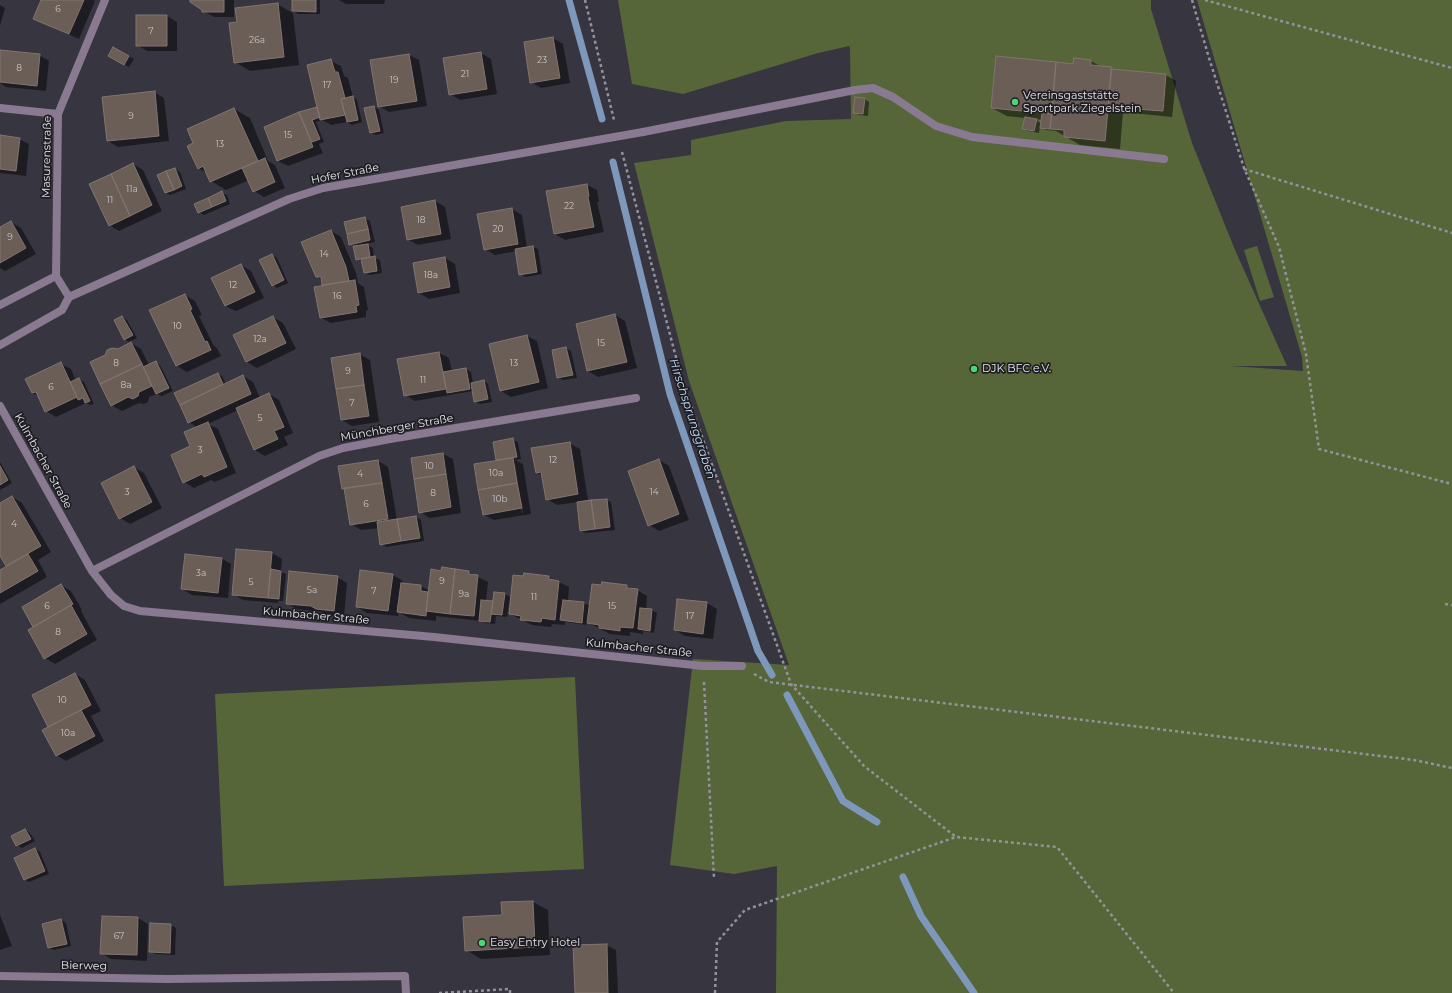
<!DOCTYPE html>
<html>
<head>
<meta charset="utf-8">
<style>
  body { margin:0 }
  canvas { display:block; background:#37353f }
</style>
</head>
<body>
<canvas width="1452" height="993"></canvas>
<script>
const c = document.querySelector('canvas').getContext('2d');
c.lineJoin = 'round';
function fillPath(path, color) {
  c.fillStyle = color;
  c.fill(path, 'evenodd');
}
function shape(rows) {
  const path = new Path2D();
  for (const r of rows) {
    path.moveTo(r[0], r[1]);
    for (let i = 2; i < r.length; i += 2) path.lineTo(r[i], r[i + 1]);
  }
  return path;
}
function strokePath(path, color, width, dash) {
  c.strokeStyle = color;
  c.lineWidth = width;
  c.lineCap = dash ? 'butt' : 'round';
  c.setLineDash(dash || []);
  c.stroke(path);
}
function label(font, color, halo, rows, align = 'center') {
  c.font = font + ' Montserrat,sans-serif';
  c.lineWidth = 3.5;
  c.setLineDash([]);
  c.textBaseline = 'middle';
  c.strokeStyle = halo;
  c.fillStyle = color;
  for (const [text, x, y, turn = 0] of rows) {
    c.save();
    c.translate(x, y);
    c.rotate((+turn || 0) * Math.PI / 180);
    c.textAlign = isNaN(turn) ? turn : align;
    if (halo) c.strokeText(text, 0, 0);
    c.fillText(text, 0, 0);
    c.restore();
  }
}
fillPath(shape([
  [618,0,1151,0,1151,9,1192,143,1235,250,1287,366,1231,366,1303,371,1302,357,1197,0,1452,0,1452,993,776,993,777,866,734,874,670,865,693,659,789,665,689,381,634,163,691,155,691,140,786,121,851,119,850,49,849,46,818,53,683,94,632,84],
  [1257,246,1274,297,1260,301,1244,250],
  [575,677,584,869,224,886,215,694]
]), '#566638');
fillPath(shape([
  [42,0,93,0,95,1,79,39,34,18],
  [191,0,234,0,234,17,214,17,203,11],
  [293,0,320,0,320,14,298,14,293,11],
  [339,0,385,0,384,4,346,4],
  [277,4,293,13,299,65,250,71,235,62,238,23],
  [0,5,5,8,0,26],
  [167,16,177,22,177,51,147,51,137,45],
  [553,38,563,44,570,83,541,88,531,82],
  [113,48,134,59,129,67,109,55],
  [0,51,39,55,49,61,46,91,6,87,0,83],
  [481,53,491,59,497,94,460,100,450,94],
  [409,55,419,60,427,106,389,112,379,106,371,61],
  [331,61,341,66,344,76,348,78,353,97,357,100,362,122,352,125,347,122,331,125,322,120,316,122,324,142,319,144,323,153,288,166,278,161,265,127,299,113,318,108],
  [1091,61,1102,67,1111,68,1115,70,1166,75,1176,81,1172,117,1123,112,1120,149,1080,145,1056,131,1046,130,1040,126,1039,133,1028,131,1023,129,1025,118,1007,116,992,108,1074,65],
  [1035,119,1042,120,1042,123,1039,122],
  [154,92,164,98,169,141,118,147,108,141],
  [865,99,869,102,868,116,859,115,854,112],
  [374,107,379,110,384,133,376,135,371,133],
  [234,109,250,118,268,161,275,165,285,188,264,197,254,191,249,180,226,190,211,181,207,173,198,168,194,144],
  [0,136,19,139,29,144,26,176,0,173],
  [133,164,143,170,162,211,119,231,109,225],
  [175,169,180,172,186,189,170,195,166,193],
  [587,185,597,190,599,202,597,202,604,232,565,240,555,234],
  [222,193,227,195,230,204,204,215,199,212],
  [435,201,445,207,451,239,418,245,407,239],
  [512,209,522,215,527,248,533,247,538,249,542,274,525,277,520,274,517,251,495,255,485,249],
  [365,219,370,221,375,242,366,244,373,248,374,258,380,260,382,273,370,275,365,272,363,262,357,259,354,246,350,244],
  [11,222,21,228,36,254,5,271,0,268,0,228],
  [331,231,341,237,356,273,358,283,364,287,368,310,366,311,366,317,331,323,321,318,323,286,322,280,317,277],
  [272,255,277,258,288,283,277,288,273,285],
  [445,258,455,264,460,293,429,299,419,293],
  [241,265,251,271,264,298,236,311,225,306],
  [185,295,195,301,202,315,199,316,214,346,217,348,221,356,187,372,177,366,151,311],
  [615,315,625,321,637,368,598,377,588,371],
  [122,317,127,320,137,338,129,342,124,339],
  [273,317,283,323,296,349,257,368,247,362],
  [527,336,537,341,548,388,511,397,501,391],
  [131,343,141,349,149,365,155,362,160,365,173,391,162,396,157,394,149,397,148,402,144,404,139,403,122,411,111,405,106,356],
  [566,348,571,351,577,378,563,380,558,378],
  [439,353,449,358,452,372,466,369,471,372,473,383,484,381,488,384,492,402,480,404,475,401,473,391,415,401,405,395],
  [359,354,370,360,379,422,352,426,342,420],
  [61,364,71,369,76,381,79,379,84,382,94,404,90,405,86,403,56,417,46,411,39,396,32,393],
  [218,374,222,376,226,384,243,376,253,382,260,398,269,394,279,400,293,433,284,437,288,445,265,456,255,450,238,410,208,424,218,429,236,473,215,482,211,480,194,488,184,482,191,447,198,428,189,422,176,393],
  [513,440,518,442,521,459,515,460,523,464,531,514,494,520,484,515,499,461,497,460],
  [513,464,515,464,523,513,522,513],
  [569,443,580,449,588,500,582,501,582,503,606,500,611,502,615,530,586,533,581,531,578,502,557,505,547,499,543,476,537,473],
  [443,454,453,459,461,513,430,518,420,512],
  [659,460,669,466,689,520,659,531,649,525],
  [378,461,388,467,397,520,416,517,421,520,424,541,386,547,381,544,379,528,361,530,351,524,346,490,343,488],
  [0,462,12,483,0,490],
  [134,467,144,473,162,508,130,524,120,518],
  [12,497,22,503,51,552,38,560,47,577,0,604,0,571,7,567,0,554,0,504],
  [237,550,272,553,282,559,281,572,286,574,283,601,278,601,278,603,243,600,233,594],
  [221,558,231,564,228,598,192,595,182,589],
  [442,572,469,572,488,582,486,601,494,602,495,593,505,594,510,597,507,617,496,616,495,624,485,623,481,621,436,616,436,621,409,618,399,612,398,616,367,613,357,607,393,575,403,581,402,584,421,586,430,591],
  [337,577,347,583,344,617,327,615,322,612,297,609,287,603],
  [549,577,569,587,568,601,584,603,590,606,627,586,633,590,637,590,647,596,646,610,652,610,657,613,654,633,643,631,643,634,630,632,630,636,610,634,587,622,586,625,565,622,565,625,552,624,551,627,532,625,510,614],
  [61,585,71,591,82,610,81,611,97,640,55,664,45,658,35,627,23,607],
  [678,600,707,603,717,609,713,639,685,636,675,630],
  [75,674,85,680,101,711,91,716,104,741,66,761,56,755,50,727],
  [25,830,30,833,35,841,22,848,17,845],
  [35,849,40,852,49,874,29,882,25,880],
  [533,902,548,910,550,955,481,959,466,950,503,916],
  [0,915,12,946,0,950],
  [102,917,138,918,148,924,147,961,111,959,101,953],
  [61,920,66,923,71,946,54,950,49,948],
  [151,924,171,925,176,928,175,955,155,954,150,951],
  [606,945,616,950,618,993,576,993]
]), '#0007');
strokePath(shape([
  [569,0,602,119],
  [613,162,670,394,758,651,772,675],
  [787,695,843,801,877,822],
  [903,877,921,916,974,993]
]), '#7d98bb', 7);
const building = shape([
  [41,0,84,0,69,34,33,19,41,0],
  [190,0,224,0,224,12,202,12,202,10,190,2,190,0],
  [292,0,316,0,316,12,292,11,292,0],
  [278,3,284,57,234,63,229,23,237,22,235,8,278,3],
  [136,15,167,15,167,46,136,46,136,15],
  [553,37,560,78,530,83,524,42,553,37],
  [113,47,129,56,124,65,108,56,113,47],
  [0,50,40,54,37,86,0,82,0,50],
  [481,52,487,89,449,95,443,58,481,52],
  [409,54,417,101,378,107,370,60,409,54],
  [996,56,1056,62,1052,114,991,108,996,56],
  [1074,58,1091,60,1091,65,1112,67,1105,141,1064,137,1064,130,1050,129,1056,62,1073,64,1074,58],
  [331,59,335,72,338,72,345,98,341,99,345,115,320,120,307,65,331,59],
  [1111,69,1166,74,1163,111,1108,107,1111,69],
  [155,91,159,136,107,141,102,97,155,91],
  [353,96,358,120,347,122,341,99,353,96],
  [855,97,865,98,863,114,853,113,855,97],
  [374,106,380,131,370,133,364,108,374,106],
  [317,107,320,117,312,120,320,139,312,142,299,112,317,107],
  [234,108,258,161,210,182,203,166,198,169,187,146,193,143,187,129,234,108],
  [299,112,313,147,277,161,264,127,299,112],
  [1042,113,1052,114,1050,129,1040,128,1042,113],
  [1025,117,1037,119,1034,131,1022,129,1025,117],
  [0,135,20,138,16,171,0,169,0,135],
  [265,158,275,182,253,192,242,168,265,158],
  [133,163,152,205,130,216,111,174,133,163],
  [175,168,182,186,174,190,166,171,175,168],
  [166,171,174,190,165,193,157,175,166,171],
  [111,174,130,216,109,226,89,184,111,174],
  [587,184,589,196,588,197,594,227,554,234,546,191,587,184],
  [222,191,226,201,212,207,208,198,222,191],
  [208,198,212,207,198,213,194,204,208,198],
  [435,200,441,234,407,240,401,207,435,200],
  [512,208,518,244,484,250,477,214,512,208],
  [365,217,368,229,347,234,344,222,365,217],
  [11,221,26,248,0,263,0,227,11,221],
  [368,229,370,240,349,245,347,234,368,229],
  [331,230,346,267,349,281,322,285,321,277,316,277,301,242,331,230],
  [368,244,370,257,356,260,353,246,368,244],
  [533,246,537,272,519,275,515,249,533,246],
  [272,254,284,280,272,286,259,260,272,254],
  [375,256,377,271,364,273,361,259,375,256],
  [445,257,450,287,418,293,413,263,445,257],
  [241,264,255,292,225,306,211,278,241,264],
  [355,280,359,305,356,306,357,312,320,318,314,287,355,280],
  [185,294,192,309,190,310,205,342,207,341,211,350,176,366,149,310,185,294],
  [615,314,627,362,587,371,576,324,615,314],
  [122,316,133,335,124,340,114,320,122,316],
  [273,316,286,343,246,362,233,335,273,316],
  [527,335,539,382,500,391,489,344,527,335],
  [131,342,142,364,100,384,90,362,105,355,107,350,112,348,118,349,131,342],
  [566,347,573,375,557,378,552,350,566,347],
  [439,352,446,389,404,396,397,359,439,352],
  [360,353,364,385,336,389,331,358,360,353],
  [156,361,169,388,156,394,143,367,156,361],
  [61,362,77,397,45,412,36,392,32,393,25,379,61,362],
  [142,364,152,386,139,392,138,396,133,399,128,397,111,406,100,384,142,364],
  [466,368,470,389,447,393,443,372,466,368],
  [218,373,223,384,180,405,174,393,218,373],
  [243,375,251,394,188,423,180,405,243,375],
  [79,378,90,401,85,403,83,398,78,400,70,382,79,378],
  [484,380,488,399,474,402,471,383,484,380],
  [364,385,369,416,341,420,336,389,364,385],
  [269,393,284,427,274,431,278,439,254,450,236,408,269,393],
  [208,422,227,467,204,477,202,474,183,483,171,455,190,446,184,432,208,422],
  [513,438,517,457,496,460,493,442,513,438],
  [570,442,578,494,546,500,541,472,536,473,531,448,570,442],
  [443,453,446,474,414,479,411,458,443,453],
  [513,458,517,483,478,490,474,464,513,458],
  [659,459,679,514,648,526,628,471,659,459],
  [378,460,382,483,342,489,338,466,378,460],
  [0,466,8,480,0,485,0,466],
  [134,466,152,502,119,519,101,483,134,466],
  [446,474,451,507,419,513,414,479,446,474],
  [382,483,388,519,350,525,344,488,382,483],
  [517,483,522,508,483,515,478,490,517,483],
  [12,496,41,546,6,566,0,556,0,503,12,496],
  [607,499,610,527,595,529,591,500,607,499],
  [591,500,595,529,580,531,577,502,591,500],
  [416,516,420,538,401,541,397,519,416,516],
  [397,519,401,541,380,545,377,522,397,519],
  [236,549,272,552,268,598,232,595,236,549],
  [28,554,38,571,0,593,0,570,28,554],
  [185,554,222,558,218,593,181,589,185,554],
  [442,567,455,569,450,614,426,611,431,569,441,571,442,567],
  [271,569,281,571,279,599,268,598,271,569],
  [455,569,469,571,469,574,478,575,474,616,450,614,455,569],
  [360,570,393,574,388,611,356,607,360,570],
  [289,571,338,576,334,611,316,609,311,606,286,604,289,571],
  [524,573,549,576,549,579,559,581,555,620,542,618,541,622,520,620,521,616,509,614,513,575,523,576,524,573],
  [602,582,627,585,627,588,638,589,633,628,620,627,620,631,599,628,599,625,587,623,592,584,601,585,602,582],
  [401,583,421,585,421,591,428,592,426,616,397,612,401,583],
  [61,584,73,604,33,627,22,607,61,584],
  [494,592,505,593,502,615,491,614,494,592],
  [677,599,707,602,703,634,674,630,677,599],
  [481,600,493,601,490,622,479,621,481,600],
  [563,600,584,602,582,623,560,620,563,600],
  [71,605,87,634,44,659,28,630,71,605],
  [640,608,652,609,650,631,638,629,640,608],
  [75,673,91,705,48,727,32,695,75,673],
  [81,710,95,736,56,756,42,730,81,710],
  [25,829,31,839,16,846,11,836,25,829],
  [35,848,45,871,24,880,14,858,35,848],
  [533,901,535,947,465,951,463,917,502,915,501,902,533,901],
  [102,916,138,917,137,955,100,954,102,916],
  [61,919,67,944,48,948,42,924,61,919],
  [150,923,171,924,170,953,149,952,150,923],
  [607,944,608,993,575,993,573,945,607,944]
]);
fillPath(building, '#6a5e57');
strokePath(building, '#81756e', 1);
strokePath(shape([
  [585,0,614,120],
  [1192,0,1209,58,1244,168,1279,247,1306,354,1319,449,1452,484],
  [1205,0,1452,68],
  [622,152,683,384,791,684,864,766,956,837],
  [1244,169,1452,233],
  [1445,604,1452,605],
  [754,674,769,682,1414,760,1452,768],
  [704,682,714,878],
  [439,993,510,989,510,993],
  [715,993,717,942,745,910,956,837,1057,847,1174,993]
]), '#94929a', 2.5, [3, 3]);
strokePath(shape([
  [643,132,855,90,873,88,893,97,936,126,972,137,1164,159],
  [167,979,405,976,406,993]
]), '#897a92', 8);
strokePath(shape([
  [0,108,58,114],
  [56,276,69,297,289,199,323,188,643,132],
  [56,276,58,114,105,0],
  [0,305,56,276],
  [0,345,62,310,69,297],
  [0,406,92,571,111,595,124,606,140,611,434,637,703,666,742,666],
  [92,571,319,456,343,448,390,439,636,398],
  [0,976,167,979]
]), '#897a92', 8);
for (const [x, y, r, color] of [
  [1015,102,4,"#4dd676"],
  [974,369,4,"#4dd676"],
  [482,943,4,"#4dd676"]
]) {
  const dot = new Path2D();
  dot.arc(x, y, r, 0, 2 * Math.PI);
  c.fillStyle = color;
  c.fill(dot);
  strokePath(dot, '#1e1d22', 1.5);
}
label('9px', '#c7c3c6', null, [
  ["6",58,9],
  ["7",151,31],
  ["26a",257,40],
  ["23",542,60],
  ["8",19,68],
  ["21",465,74],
  ["19",394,80],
  ["17",327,85],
  ["9",131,116],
  ["15",288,135],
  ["13",220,144],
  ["11a",132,189],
  ["11",110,200],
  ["22",569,206],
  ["18",421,220],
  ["20",498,229],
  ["9",10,237],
  ["14",324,254],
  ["18a",431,275],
  ["12",233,285],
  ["16",337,296],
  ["10",177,326],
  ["12a",260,339],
  ["15",601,343],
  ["8",116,363],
  ["13",514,363],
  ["9",348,371],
  ["11",423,380],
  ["8a",126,385],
  ["6",51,387],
  ["7",352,403],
  ["5",260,418],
  ["3",200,450],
  ["12",553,460],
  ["10",429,466],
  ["10a",496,473],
  ["4",360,474],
  ["3",127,492],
  ["14",654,492],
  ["8",433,493],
  ["10b",500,499],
  ["6",366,504],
  ["4",14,524],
  ["3a",201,573],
  ["9",442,581],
  ["5",251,582],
  ["5a",312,590],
  ["7",374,591],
  ["9a",464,594],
  ["11",534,597],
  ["6",47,606],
  ["15",612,606],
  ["17",690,616],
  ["8",58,632],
  ["10",62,700],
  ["10a",68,733],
  ["67",119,936]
]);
label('11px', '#e6e5eb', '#1e1d22', [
  ["Vereinsgaststätte",1023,96],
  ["Sportpark Ziegelstein",1023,109],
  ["DJK BFC e.V.",982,369],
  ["Easy Entry Hotel",490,943]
], 'left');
label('11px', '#e6e5eb', '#1e1d22', [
  ["Masurenstraße",47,157,-89],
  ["Hofer Straße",345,174,-11],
  ["Münchberger Straße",397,428,-10],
  ["Kulmbacher Straße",43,461,61],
  ["Kulmbacher Straße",316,616,5],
  ["Kulmbacher Straße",639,648,6],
  ["Bierweg",84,966,1]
]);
label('italic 12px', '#c8dffc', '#1e1d22', [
  ["Hirschsprunggraben",692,419,72]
]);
</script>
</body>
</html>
